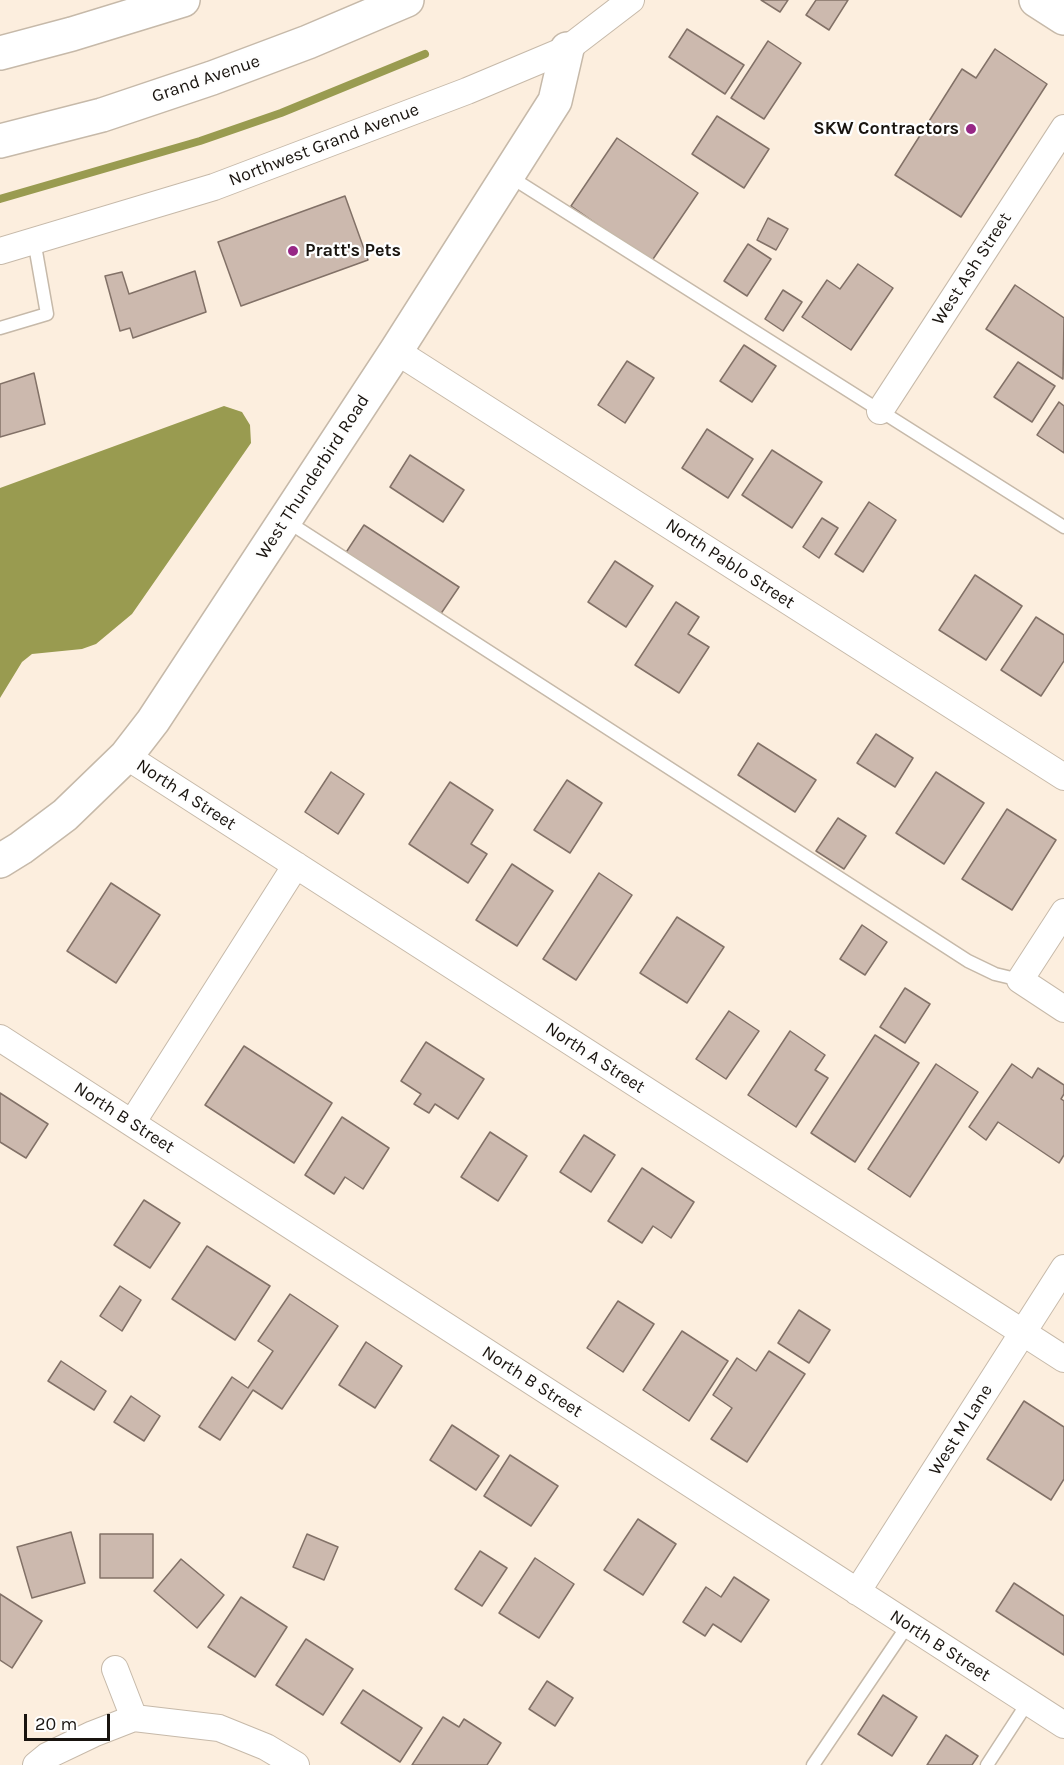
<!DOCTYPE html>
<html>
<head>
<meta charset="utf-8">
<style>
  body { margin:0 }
  #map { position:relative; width:1064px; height:1765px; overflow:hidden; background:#fceede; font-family:Karla,sans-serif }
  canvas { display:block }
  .scale { position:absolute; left:24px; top:1714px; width:86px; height:27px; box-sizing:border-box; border:3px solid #19140f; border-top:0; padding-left:8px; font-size:18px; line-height:21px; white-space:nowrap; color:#19140f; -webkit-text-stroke:4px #fefefe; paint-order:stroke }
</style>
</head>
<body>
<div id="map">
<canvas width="1064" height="1765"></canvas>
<div class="scale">20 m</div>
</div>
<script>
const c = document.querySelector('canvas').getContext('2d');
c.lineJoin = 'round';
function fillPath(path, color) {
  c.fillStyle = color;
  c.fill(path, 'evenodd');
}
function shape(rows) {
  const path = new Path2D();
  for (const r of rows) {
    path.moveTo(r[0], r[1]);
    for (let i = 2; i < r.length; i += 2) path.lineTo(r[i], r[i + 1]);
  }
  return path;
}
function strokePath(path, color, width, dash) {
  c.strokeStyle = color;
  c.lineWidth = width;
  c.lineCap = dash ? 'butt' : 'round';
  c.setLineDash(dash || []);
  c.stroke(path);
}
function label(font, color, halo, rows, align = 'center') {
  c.font = font + ' Karla,sans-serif';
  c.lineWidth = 4.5;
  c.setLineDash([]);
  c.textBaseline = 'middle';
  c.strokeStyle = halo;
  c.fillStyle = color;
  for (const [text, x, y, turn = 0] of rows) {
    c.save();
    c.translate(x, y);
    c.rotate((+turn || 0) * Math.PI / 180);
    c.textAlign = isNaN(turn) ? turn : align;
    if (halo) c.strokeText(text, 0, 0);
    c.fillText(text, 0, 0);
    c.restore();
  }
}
fillPath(shape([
  [224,406,242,412,250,425,251,443,132,614,96,644,82,649,32,654,22,662,0,698,0,488]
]), '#999b50');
strokePath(shape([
  [0,199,200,141,281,113,425,54]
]), '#999b50', 8);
const building = shape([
  [761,0,788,0,780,12,761,0],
  [816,0,848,0,829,30,806,15,816,0],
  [687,29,744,65,725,94,669,57,687,29],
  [768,41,801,63,764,119,731,98,768,41],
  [995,49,1047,84,961,217,895,175,962,69,976,78,995,49],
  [717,116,769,149,744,188,692,154,717,116],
  [617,138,698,193,651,262,571,206,617,138],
  [345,196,368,260,241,306,218,242,345,196],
  [768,218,788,229,776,250,757,240,768,218],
  [748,244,771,259,747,296,724,281,748,244],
  [858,264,893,288,851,350,802,317,827,280,840,289,858,264],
  [195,271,206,312,133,338,130,328,120,331,105,276,122,272,129,294,195,271],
  [1015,285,1064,318,1063,379,986,329,1015,285],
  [783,290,802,302,783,331,765,319,783,290],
  [744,345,776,366,752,402,720,381,744,345],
  [627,361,654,378,625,423,598,405,627,361],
  [1018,362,1055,386,1032,422,994,397,1018,362],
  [34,373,45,424,0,437,0,384,34,373],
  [1059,402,1064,406,1064,453,1037,435,1059,402],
  [707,429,753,459,728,498,682,468,707,429],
  [772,450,822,482,792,528,742,495,772,450],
  [410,455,464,490,443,522,390,487,410,455],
  [869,502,896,520,863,572,835,554,869,502],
  [822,518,838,528,819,558,803,547,822,518],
  [364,525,459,587,440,615,345,554,364,525],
  [615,561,653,586,626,627,588,602,615,561],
  [975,575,1022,606,986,660,939,630,975,575],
  [676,602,699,617,688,634,709,647,679,693,635,665,676,602],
  [1036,617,1064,635,1064,661,1041,696,1001,670,1036,617],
  [876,734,913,758,895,787,857,763,876,734],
  [758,743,816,780,795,812,738,775,758,743],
  [331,772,364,794,338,834,305,812,331,772],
  [936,772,984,803,944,864,896,833,936,772],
  [567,780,602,803,570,853,534,830,567,780],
  [450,782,493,810,471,844,487,854,468,883,409,844,450,782],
  [1007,809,1056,840,1012,910,962,879,1007,809],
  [838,818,866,836,844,869,816,851,838,818],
  [512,864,553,891,517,946,476,920,512,864],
  [599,873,632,895,576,980,543,959,599,873],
  [111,883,160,915,116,983,67,951,111,883],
  [677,917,724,947,687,1003,640,973,677,917],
  [862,925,887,942,865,975,840,959,862,925],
  [905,988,930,1004,905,1043,880,1027,905,988],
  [729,1011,759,1031,726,1079,696,1059,729,1011],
  [790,1031,825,1055,815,1070,828,1078,796,1127,748,1095,790,1031],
  [875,1035,919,1063,855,1162,811,1133,875,1035],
  [426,1042,484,1079,458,1119,435,1104,429,1113,414,1104,421,1094,401,1081,426,1042],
  [244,1046,332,1103,294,1163,205,1105,244,1046],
  [936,1064,978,1092,910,1197,868,1169,936,1064],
  [1012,1064,1032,1078,1038,1068,1064,1085,1064,1094,1061,1099,1064,1101,1064,1155,1059,1163,998,1122,986,1140,969,1127,1012,1064],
  [0,1093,48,1124,26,1158,0,1142,0,1093],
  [342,1117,389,1148,363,1189,345,1177,334,1194,305,1175,342,1117],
  [490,1132,527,1156,498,1201,461,1177,490,1132],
  [584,1135,615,1155,591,1192,560,1172,584,1135],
  [642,1168,694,1202,671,1238,653,1226,642,1243,608,1221,642,1168],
  [144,1200,180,1223,150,1268,114,1245,144,1200],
  [207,1246,270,1286,235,1340,172,1299,207,1246],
  [120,1286,141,1300,122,1331,100,1316,120,1286],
  [290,1294,338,1326,282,1409,253,1390,220,1440,199,1427,232,1377,248,1388,273,1351,258,1341,290,1294],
  [618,1301,654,1324,623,1372,587,1348,618,1301],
  [799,1310,830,1330,809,1363,778,1343,799,1310],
  [682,1331,728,1361,689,1421,643,1390,682,1331],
  [366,1342,402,1366,375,1408,339,1385,366,1342],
  [769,1351,805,1374,747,1462,711,1439,732,1408,713,1395,737,1358,756,1371,769,1351],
  [61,1361,106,1391,94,1410,48,1381,61,1361],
  [131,1396,160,1416,144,1441,114,1422,131,1396],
  [1024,1401,1064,1427,1064,1479,1051,1500,987,1459,1024,1401],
  [452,1425,499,1456,476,1490,430,1460,452,1425],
  [510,1455,558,1486,531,1526,484,1496,510,1455],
  [638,1519,676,1544,643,1595,604,1570,638,1519],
  [71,1532,85,1583,32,1598,17,1547,71,1532],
  [100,1534,153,1534,153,1578,100,1578,100,1534],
  [307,1534,338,1547,324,1580,293,1567,307,1534],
  [480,1551,507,1568,482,1606,455,1589,480,1551],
  [535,1558,574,1584,539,1638,499,1613,535,1558],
  [181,1559,224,1595,197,1628,154,1591,181,1559],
  [734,1577,769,1600,741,1642,713,1624,705,1636,683,1622,706,1587,721,1597,734,1577],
  [1014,1583,1064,1616,1064,1655,996,1611,1014,1583],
  [0,1594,42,1621,12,1668,0,1660,0,1594],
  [241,1597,287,1627,255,1677,208,1647,241,1597],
  [306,1639,353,1669,323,1715,276,1685,306,1639],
  [547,1681,573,1698,555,1726,529,1709,547,1681],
  [363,1690,422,1728,400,1762,341,1723,363,1690],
  [883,1695,917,1717,892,1756,858,1734,883,1695],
  [443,1717,459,1727,464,1719,501,1743,487,1765,412,1765,443,1717],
  [946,1735,978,1756,972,1765,927,1765,946,1735]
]);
fillPath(building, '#ccb9ae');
strokePath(building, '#827167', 1.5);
const lane = shape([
  [509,176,1064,527],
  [0,328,47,314,34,240],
  [285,520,968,961,995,974,1020,980],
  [813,1765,908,1625],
  [987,1765,1028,1702]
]);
const street = shape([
  [0,251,214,187,467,91,567,49,631,0],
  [396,351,1064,777],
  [880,411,1064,128],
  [126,756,1064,1359],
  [1064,912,1020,980,1064,1009],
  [0,1038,1064,1725],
  [132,1123,296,865],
  [857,1592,1064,1268],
  [115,1669,134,1718],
  [36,1765,47,1756,93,1734,134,1718,219,1728,266,1747,296,1765]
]);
const secondary = shape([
  [1036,0,1064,18],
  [0,861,21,848,65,815,126,756,153,721,396,351,555,101,567,49]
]);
const highway = shape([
  [0,53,72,34,183,0],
  [0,141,102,115,212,78,308,42,407,0]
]);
strokePath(lane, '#c6b9a9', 15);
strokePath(street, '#c6b9a9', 28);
strokePath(secondary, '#c6b9a9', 36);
strokePath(highway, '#c6b9a9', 36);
strokePath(lane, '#fff', 12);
strokePath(street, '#fff', 26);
strokePath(secondary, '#fff', 33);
strokePath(highway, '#fff', 33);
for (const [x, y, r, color] of [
  [971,129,6,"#972786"],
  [293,251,6,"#972786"]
]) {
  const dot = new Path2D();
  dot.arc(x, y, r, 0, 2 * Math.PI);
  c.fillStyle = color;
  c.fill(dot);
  strokePath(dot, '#fefefe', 2);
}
label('18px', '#19140f', '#fefefe', [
  ["Grand Avenue",206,79,-19],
  ["Northwest Grand Avenue",324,145,-21],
  ["West Ash Street",972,269,-57],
  ["West Thunderbird Road",313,477,-57],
  ["North Pablo Street",730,564,33],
  ["North A Street",186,795,33],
  ["North A Street",595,1058,33],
  ["North B Street",124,1118,33],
  ["North B Street",532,1382,33],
  ["West M Lane",961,1430,-58],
  ["North B Street",940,1646,33]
]);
label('bold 18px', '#19140f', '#fefefe', [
  ["SKW Contractors",959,129],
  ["Pratt's Pets",305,251,"left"]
], 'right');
</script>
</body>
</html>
